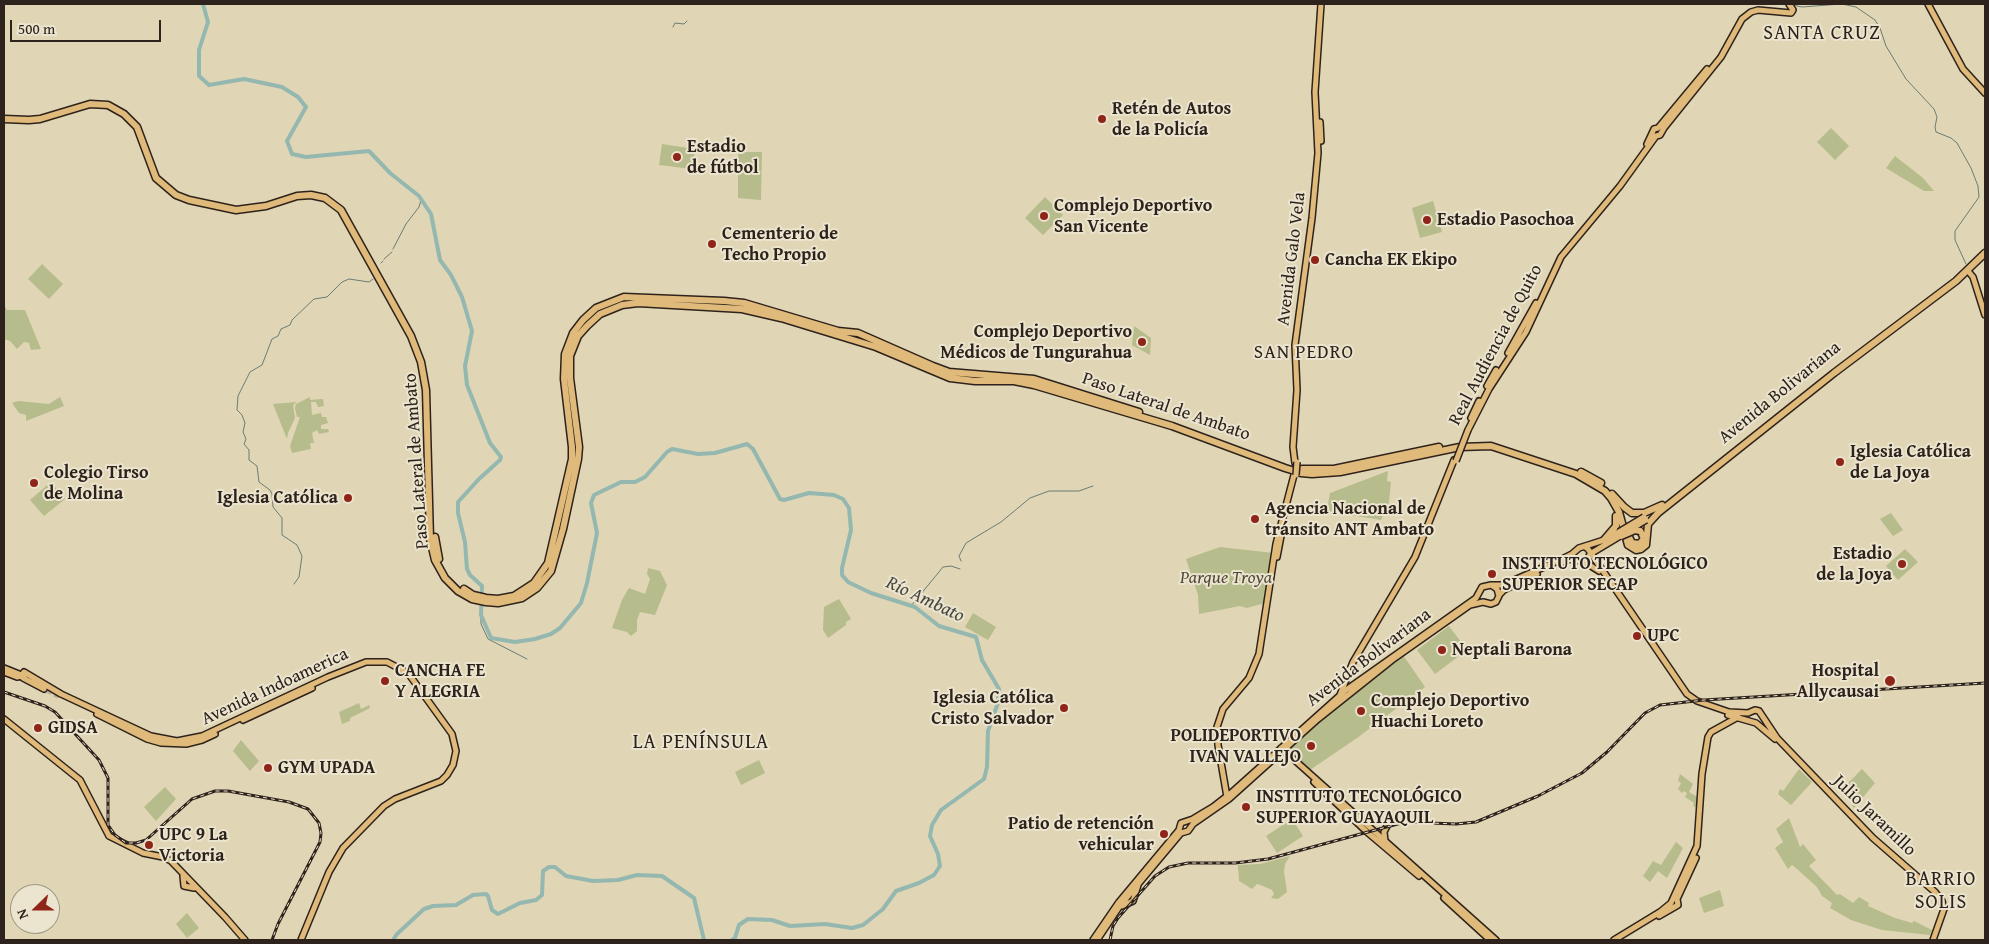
<!DOCTYPE html>
<html>
<head>
<meta charset="utf-8">
<style>
  body { margin:0 }
  #map { position:relative; width:1989px; height:944px; overflow:hidden; background:#e0d5b4; font-family:"Gentium Book Plus",serif }
  canvas { display:block }
  .frame { position:absolute; inset:0; border:5px solid #2e231c; pointer-events:none }
  .north { position:absolute; left:10px; top:884px; width:50px; height:50px; box-sizing:border-box; background:#ebe4ce; border:1px solid #9f9787; border-radius:50%; rotate:248deg; font-size:14px; font-weight:700; line-height:20px; text-align:center; color:#2e231c }
  .north::after { content:''; display:block; margin:auto; width:18px; height:22px; background:#8f2418; clip-path:polygon(50% 0,100% 100%,50% 72%,0 100%) }
  .scale { position:absolute; left:10px; top:20px; width:151px; height:22px; box-sizing:border-box; border:2px solid #2e231c; border-top:0; padding-left:6px; font-size:15px; line-height:18px; white-space:nowrap; color:#2e231c; -webkit-text-stroke:4px #ebe4ce; paint-order:stroke }
</style>
</head>
<body>
<div id="map">
<canvas width="1989" height="944"></canvas>
<div class="frame"></div>
<div class="north">N</div>
<div class="scale">500 m</div>
</div>
<script>
const c = document.querySelector('canvas').getContext('2d');
c.lineJoin = 'round';
function fillPath(path, color) {
  c.fillStyle = color;
  c.fill(path, 'evenodd');
}
function shape(rows) {
  const path = new Path2D();
  for (const r of rows) {
    path.moveTo(r[0], r[1]);
    for (let i = 2; i < r.length; i += 2) path.lineTo(r[i], r[i + 1]);
  }
  return path;
}
function strokePath(path, color, width, dash) {
  c.strokeStyle = color;
  c.lineWidth = width;
  c.lineCap = dash ? 'butt' : 'round';
  c.setLineDash(dash || []);
  c.stroke(path);
}
function label(font, color, halo, rows, align = 'center') {
  c.font = font + ' "Gentium Book Plus",serif';
  c.lineWidth = 4;
  c.setLineDash([]);
  c.textBaseline = 'middle';
  c.strokeStyle = halo;
  c.fillStyle = color;
  for (const [text, x, y, turn = 0] of rows) {
    c.save();
    c.translate(x, y);
    c.rotate((+turn || 0) * Math.PI / 180);
    c.textAlign = isNaN(turn) ? turn : align;
    if (halo) c.strokeText(text, 0, 0);
    c.fillText(text, 0, 0);
    c.restore();
  }
}
fillPath(shape([
  [1831,128,1849,146,1835,160,1817,142],
  [662,144,695,149,692,169,659,165],
  [740,152,762,152,761,200,738,198,738,153],
  [1895,156,1923,178,1934,191,1924,191,1886,168],
  [1045,197,1063,215,1043,235,1025,218],
  [1433,201,1442,232,1420,238,1412,208],
  [42,264,63,284,49,299,28,279],
  [4,305,7,310,25,310,41,349,31,350,29,343,24,342,17,349,10,341,4,339],
  [1134,326,1151,338,1150,355,1132,345],
  [60,397,64,406,26,421,26,415,19,413,12,403,18,401,49,404],
  [310,397,310,400,323,399,324,406,318,407,316,402,311,402,312,415,321,413,322,417,326,417,328,423,321,425,321,429,328,429,329,432,319,434,317,430,312,433,314,443,310,443,311,449,292,453,290,446,300,417,297,417,295,408,296,404],
  [297,402,293,405,295,418,288,433,287,439,273,404],
  [1388,471,1387,481,1391,482,1389,502,1381,520,1327,511,1330,493],
  [51,482,65,499,44,516,30,500],
  [1891,513,1903,530,1893,536,1880,519],
  [1220,547,1273,553,1265,603,1247,608,1240,606,1199,614,1198,595,1186,559],
  [1905,549,1918,562,1898,580,1886,566],
  [648,568,660,571,667,585,655,615,640,612,637,620,637,631,631,636,627,632,612,628,622,600,629,588,645,594,650,579,647,574],
  [839,599,851,619,846,622,846,625,828,638,823,630,824,607],
  [973,613,996,627,988,640,965,627],
  [1449,626,1467,650,1435,674,1417,650],
  [1403,655,1425,687,1357,738,1307,772,1283,751,1348,695],
  [359,703,361,709,369,705,370,708,350,718,350,721,342,724,339,712],
  [241,740,259,761,250,771,233,751],
  [759,760,765,773,741,785,735,772],
  [1799,769,1812,782,1791,805,1778,794,1780,789,1783,791],
  [1862,769,1875,783,1854,808,1852,806,1856,796,1847,784],
  [1680,774,1693,784,1689,792,1699,798,1697,808,1693,806,1694,803,1685,797,1687,793,1684,791,1682,793,1678,789,1681,783,1678,781],
  [165,787,176,799,156,821,144,807],
  [1789,818,1800,847,1803,844,1816,860,1809,866,1837,895,1840,894,1853,903,1859,897,1869,903,1868,906,1895,918,1912,923,1914,921,1932,930,1930,935,1882,930,1851,920,1830,908,1832,903,1822,896,1817,887,1797,869,1792,865,1788,869,1775,848,1783,842,1776,829],
  [1292,819,1303,836,1277,853,1266,836],
  [1676,842,1683,848,1667,878,1658,871,1650,882,1643,876,1653,861,1661,865],
  [1290,856,1285,864,1284,872,1287,892,1278,899,1271,898,1274,894,1272,890,1263,886,1257,884,1252,889,1239,881,1238,865,1260,864],
  [1720,890,1724,906,1704,913,1699,898],
  [187,913,199,928,187,938,176,924]
]), '#b6bc8b');
strokePath(shape([
  [1842,4,1856,7,1875,20,1880,28,1886,46,1906,79,1934,109,1937,117,1935,127,1936,132,1951,138,1957,143,1971,168,1978,186,1979,197,1955,231,1955,240,1966,264],
  [1792,5,1802,7,1841,4],
  [673,27,675,23,684,24,687,21],
  [393,249,406,224,419,207,421,200],
  [384,259,392,252],
  [381,263,383,261],
  [961,561,959,556,966,543,1001,522,1030,498,1049,491,1079,491,1093,486],
  [294,584,299,577,302,556,297,545,282,535,282,518,273,507,272,494,270,490,259,482,257,466,249,460,249,450,244,444,246,439,243,432,245,423,242,415,237,410,238,396,250,372,262,365,272,339,278,336,281,329,290,325,292,320,314,299,327,297,342,282,349,279,369,282,373,279],
  [911,606,943,567,951,566,960,569],
  [481,615,481,624,488,639,527,659]
]), '#6b7c75', 1);
strokePath(shape([
  [203,4,208,22,199,50,199,76,209,85,244,79,282,87,298,97,306,107,287,141,292,154,306,157,369,151,390,173,419,196,431,214,440,260,451,275,462,297,472,331,465,366,467,385,490,443,501,457,500,460,479,479,458,502,458,513,465,542,467,569,470,575,482,586,481,615,491,638,515,642,535,639,551,634,560,628,581,603,587,583,597,533,591,503,594,495,621,482,635,482,645,477,667,452,672,449,698,454,715,453,747,444,753,449,780,499,784,500,809,493,834,495,843,499,849,508,851,530,842,568,842,575,848,582,871,593,915,607,939,626,976,637,982,660,999,689,998,703,988,731,987,767,984,779,941,810,932,825,930,836,938,854,940,866,934,875,919,883,896,891,883,909,863,925,852,928,825,924,790,926,772,920,748,919,739,925,735,938,732,940],
  [393,940,397,934,424,909,433,906,456,905,473,895,486,894,488,896,492,910,498,914,520,903,536,900,542,895,543,871,549,867,555,867,566,876,593,881,618,880,637,875,662,876,694,898,704,940]
]), '#94b8b0', 4);
strokePath(shape([
  [41,687,60,697]
]), '#bcb196', 5, [5, 2.5]);
const major = shape([
  [1928,4,1963,69,1985,93],
  [1320,122,1321,141],
  [1647,144,1654,129,1658,128,1707,69],
  [1968,271,1973,277,1985,315],
  [1508,353,1536,303],
  [1487,386,1496,370],
  [1471,418,1479,401],
  [1468,430,1489,389,1526,332,1561,257,1620,186,1656,136,1660,135,1664,128,1721,57,1742,19,1751,12,1758,10,1791,13,1793,10,1789,4],
  [1295,463,1293,447,1297,390,1295,345,1312,218,1318,153,1315,92,1321,4],
  [1585,547,1588,549,1687,694,1697,701,1729,712,1748,713,1755,710,1759,711,1777,738,1873,838,1935,892,1942,901,1944,909,1933,940],
  [1277,557,1281,536],
  [1582,561,1587,560,1590,554,1620,536],
  [1583,561,1599,571],
  [1560,563,1570,559,1580,561],
  [1492,585,1503,585,1560,560,1572,554,1579,548,1604,540,1619,532],
  [1499,595,1504,590,1537,574],
  [4,668,24,676],
  [4,672,17,677,22,676],
  [22,675,24,672,61,694,151,736,177,741,202,736,328,677,366,662,387,662,408,673,452,734,456,751,453,765,447,775,441,781,395,799,384,806,343,848,329,872,301,940],
  [23,678,44,689],
  [1340,695,1353,662,1415,557,1454,460],
  [97,714,147,739,161,743,186,744,202,740,215,734],
  [1728,715,1756,723,1775,739],
  [4,719,80,780,109,836,143,853,163,857,171,861,225,917,245,940],
  [243,720,312,688],
  [1281,748,1496,940],
  [1314,782,1367,832,1419,876],
  [1227,797,1218,745,1217,727,1223,709,1249,678,1259,654,1276,544,1294,475],
  [1385,841,1384,832,1387,826],
  [183,876,184,886,194,888],
  [1444,898,1490,940],
  [1122,906,1133,901,1138,885],
  [1659,916,1678,905,1677,899,1696,858],
  [1093,940,1119,902,1179,830,1181,823,1193,819,1213,807,1231,793,1346,690,1476,598,1482,587,1491,585,1497,589,1499,596,1496,602,1491,604,1483,602,1470,605,1392,660,1318,719,1229,799,1193,824,1188,831,1181,833,1119,907,1097,940],
  [1614,940,1660,912,1671,903,1697,846,1702,774,1708,737,1711,732,1738,717]
]);
const highway = shape([
  [4,119,29,120,40,119,90,104,108,105,124,114,137,127,156,178,176,195,189,200,236,210,266,206,297,196,311,195,325,198,341,210,411,336,421,362,426,390,430,539,435,560,445,578,458,591,472,599,486,602,498,603,522,598,537,588,551,571,563,529,578,459,579,447,570,378,570,356,578,336,587,326,600,314,622,305,638,303,742,309,781,318,876,347,950,378,975,381,1014,381,1034,385,1172,426,1285,468,1301,473,1312,474,1340,472,1460,447,1491,446,1576,474,1605,491,1611,498,1619,512,1628,545,1636,550,1641,549,1646,545,1648,524,1658,513,1834,373,1956,281,1985,253],
  [1302,469,1334,469,1439,447],
  [1581,472,1601,483],
  [1612,494,1624,507,1632,513,1644,513,1662,505],
  [435,537,439,559],
  [1629,537,1632,543,1640,544,1644,538,1640,531],
  [1604,540,1616,526,1616,516],
  [464,589,473,595,486,598,498,599,514,596,534,583,548,563,572,459,572,447,564,379,565,354,573,333,583,320,596,308,624,297,724,301,744,303,838,331,858,333,933,366,949,372,1034,379,1139,412]
]);
strokePath(major, '#2e231c', 8);
strokePath(highway, '#2e231c', 9);
strokePath(major, '#e0ba7a', 5);
strokePath(highway, '#e0ba7a', 6);
const rail = shape([
  [4,692,45,706,55,712,99,760,108,778,108,825,115,835,126,843,136,843,146,840,192,799,215,791,228,791,289,802,308,809,319,823,321,833,320,842,278,924,272,940],
  [1110,940,1113,926,1118,918,1155,876,1169,867,1188,863,1235,863,1268,859,1405,822,1456,824,1476,822,1538,796,1582,773,1607,752,1645,713,1660,705,1704,700,1985,683]
]);
strokePath(rail, '#2e231c', 3);
strokePath(rail, '#ebe4ce', 1, [4]);
const majorBridge = shape([
  [1456,461,1468,430],
  [1296,475,1297,462],
  [1629,530,1646,520],
  [1619,532,1644,517]
]);
const highwayBridge = shape([
  [1621,536,1635,530,1640,531]
]);
strokePath(majorBridge, '#2e231c', 8, []);
strokePath(highwayBridge, '#2e231c', 9, []);
strokePath(majorBridge, '#e0ba7a', 5);
strokePath(highwayBridge, '#e0ba7a', 6);
for (const [x, y, r, color] of [
  [1102,119,5,"#8f2418"],
  [677,157,5,"#8f2418"],
  [1044,216,5,"#8f2418"],
  [1427,220,5,"#8f2418"],
  [712,244,5,"#8f2418"],
  [1315,260,5,"#8f2418"],
  [1142,342,5,"#8f2418"],
  [1840,462,5,"#8f2418"],
  [34,483,5,"#8f2418"],
  [348,498,5,"#8f2418"],
  [1255,519,5,"#8f2418"],
  [1902,564,5,"#8f2418"],
  [1492,574,5,"#8f2418"],
  [1637,636,5,"#8f2418"],
  [1442,650,5,"#8f2418"],
  [385,681,5,"#8f2418"],
  [1890,681,6,"#8f2418"],
  [1064,708,5,"#8f2418"],
  [1361,711,5,"#8f2418"],
  [38,728,5,"#8f2418"],
  [1311,746,5,"#8f2418"],
  [268,768,5,"#8f2418"],
  [1246,807,5,"#8f2418"],
  [1164,834,5,"#8f2418"],
  [149,845,5,"#8f2418"]
]) {
  const dot = new Path2D();
  dot.arc(x, y, r, 0, 2 * Math.PI);
  c.fillStyle = color;
  c.fill(dot);
  strokePath(dot, '#ebe4ce', 2);
}
label('bold 18px', '#2e231c', '#ebe4ce', [
  ["Retén de Autos",1112,109],
  ["de la Policía",1112,130],
  ["Estadio",687,147],
  ["de fútbol",687,168],
  ["Complejo Deportivo",1054,206],
  ["San Vicente",1054,227],
  ["Estadio Pasochoa",1437,220],
  ["Cementerio de",722,234],
  ["Techo Propio",722,255],
  ["Cancha EK Ekipo",1325,260],
  ["Complejo Deportivo",1132,332,"right"],
  ["Médicos de Tungurahua",1132,353,"right"],
  ["Iglesia Católica",1850,452],
  ["de La Joya",1850,473],
  ["Colegio Tirso",44,473],
  ["de Molina",44,494],
  ["Iglesia Católica",338,498,"right"],
  ["Agencia Nacional de",1265,509],
  ["tránsito ANT Ambato",1265,530],
  ["Estadio",1892,554,"right"],
  ["de la Joya",1892,575,"right"],
  ["INSTITUTO TECNOLÓGICO",1502,564],
  ["SUPERIOR SECAP",1502,585],
  ["UPC",1647,636],
  ["Neptali Barona",1452,650],
  ["CANCHA FE",395,671],
  ["Y ALEGRIA",395,692],
  ["Hospital",1879,671,"right"],
  ["Allycausai",1879,692,"right"],
  ["Iglesia Católica",1054,698,"right"],
  ["Cristo Salvador",1054,719,"right"],
  ["Complejo Deportivo",1371,701],
  ["Huachi Loreto",1371,722],
  ["GIDSA",48,728],
  ["POLIDEPORTIVO",1301,736,"right"],
  ["IVAN VALLEJO",1301,757,"right"],
  ["GYM UPADA",278,768],
  ["INSTITUTO TECNOLÓGICO",1256,797],
  ["SUPERIOR GUAYAQUIL",1256,818],
  ["Patio de retención",1154,824,"right"],
  ["vehicular",1154,845,"right"],
  ["UPC 9 La",159,835],
  ["Victoria",159,856]
], 'left');
label('18px', '#2e231c', '#ebe4ce', [
  ["Avenida Galo Vela",1292,259,-83],
  ["Real Audiencia de Quito",1496,345,-62],
  ["Avenida Bolivariana",1780,393,-39],
  ["Paso Lateral de Ambato",1166,407,19],
  ["Paso Lateral de Ambato",417,461,-94],
  ["Avenida Bolivariana",1369,658,-37],
  ["Avenida Indoamerica",275,687,-25],
  ["Julio Jaramillo",1874,816,44]
]);
label('italic 18px', '#504938', '#ebe4ce', [
  ["Parque Troya",1226,578]
]);
c.letterSpacing = '1px';
label('19px', '#2e231c', '#ebe4ce', [
  ["SAN PEDRO",1304,353]
]);
c.letterSpacing = '0px';
label('italic 19px', '#484841', '#ebe4ce', [
  ["Río Ambato",925,600,25]
]);
c.letterSpacing = '1px';
label('20px', '#2e231c', '#ebe4ce', [
  ["SANTA CRUZ",1822,34],
  ["LA PENÍNSULA",701,743],
  ["BARRIO",1941,880],
  ["SOLIS",1941,903]
]);
c.letterSpacing = '0px';
</script>
</body>
</html>
